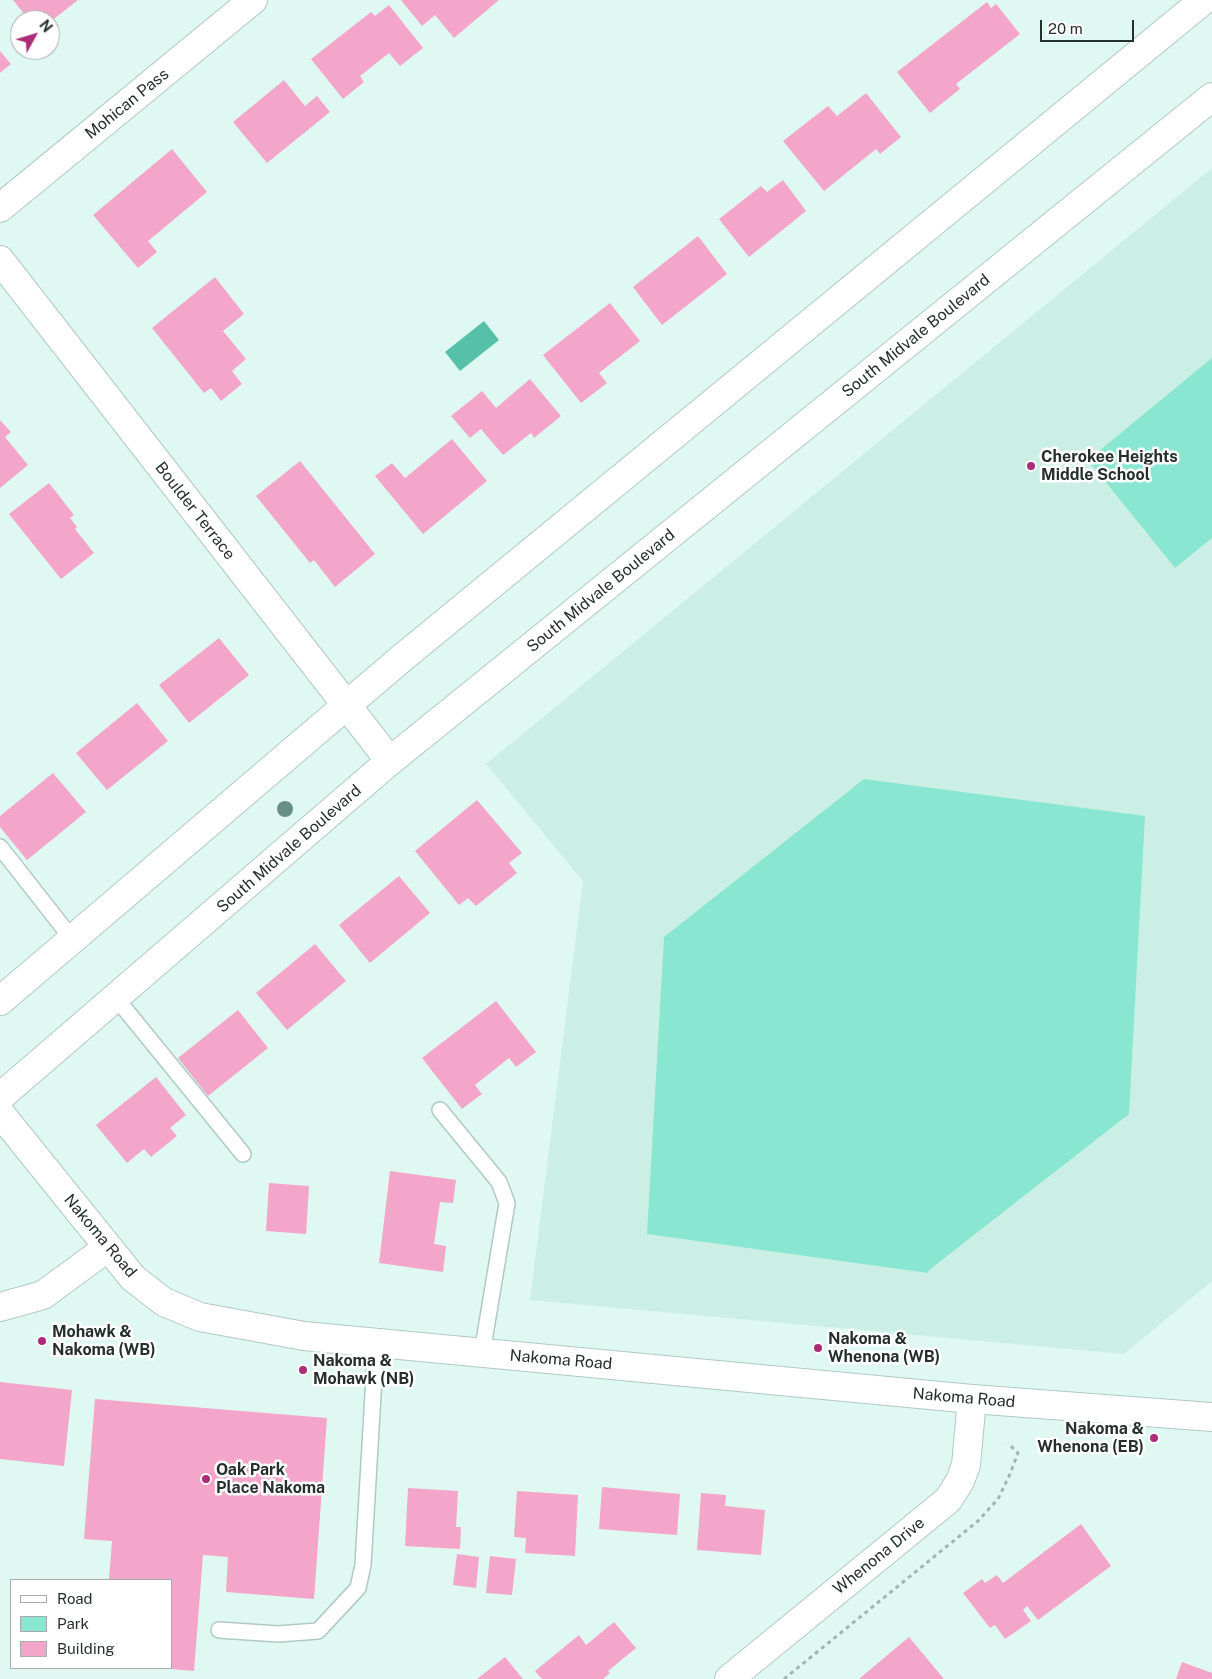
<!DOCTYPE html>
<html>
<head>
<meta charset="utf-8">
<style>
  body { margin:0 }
  #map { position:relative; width:1212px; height:1679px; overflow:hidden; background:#dff9f2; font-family:"Public Sans",sans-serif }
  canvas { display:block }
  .legend { position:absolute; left:10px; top:1579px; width:162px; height:90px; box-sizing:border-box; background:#fff; border:1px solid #a8acab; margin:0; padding:6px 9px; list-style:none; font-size:15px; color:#252f2c }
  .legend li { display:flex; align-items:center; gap:10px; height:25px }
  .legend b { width:25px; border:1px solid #a8acab }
  .north { position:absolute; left:10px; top:10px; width:50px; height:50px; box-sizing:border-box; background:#fff; border:1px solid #a8acab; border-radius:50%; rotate:51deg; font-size:14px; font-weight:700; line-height:20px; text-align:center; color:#252f2c }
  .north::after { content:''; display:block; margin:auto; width:18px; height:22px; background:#ad2b77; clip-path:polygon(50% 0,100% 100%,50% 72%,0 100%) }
  .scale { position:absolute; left:1040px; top:20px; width:94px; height:22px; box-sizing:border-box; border:2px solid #252f2c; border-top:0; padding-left:6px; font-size:15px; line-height:18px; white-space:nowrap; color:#252f2c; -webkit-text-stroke:4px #fff; paint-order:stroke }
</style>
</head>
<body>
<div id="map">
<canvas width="1212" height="1679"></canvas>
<ul class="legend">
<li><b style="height:6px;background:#fff"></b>Road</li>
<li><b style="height:14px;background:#89e7d1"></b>Park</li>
<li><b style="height:14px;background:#f4a5ca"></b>Building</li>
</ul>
<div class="north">N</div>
<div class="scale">20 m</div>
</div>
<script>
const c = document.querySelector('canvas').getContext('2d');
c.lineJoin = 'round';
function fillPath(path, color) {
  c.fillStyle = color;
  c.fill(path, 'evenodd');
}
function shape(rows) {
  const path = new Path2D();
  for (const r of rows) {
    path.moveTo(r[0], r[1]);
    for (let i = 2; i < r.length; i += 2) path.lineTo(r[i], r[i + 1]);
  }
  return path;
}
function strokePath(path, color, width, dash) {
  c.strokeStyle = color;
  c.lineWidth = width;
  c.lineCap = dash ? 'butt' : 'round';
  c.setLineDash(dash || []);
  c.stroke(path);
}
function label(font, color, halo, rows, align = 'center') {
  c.font = font + ' "Public Sans",sans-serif';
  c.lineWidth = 5;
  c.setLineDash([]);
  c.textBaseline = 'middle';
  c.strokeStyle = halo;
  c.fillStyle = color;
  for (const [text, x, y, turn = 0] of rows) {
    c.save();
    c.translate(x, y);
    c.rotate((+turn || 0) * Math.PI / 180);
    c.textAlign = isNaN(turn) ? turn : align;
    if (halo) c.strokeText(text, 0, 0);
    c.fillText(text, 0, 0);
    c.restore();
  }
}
fillPath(shape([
  [1212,168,1212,1281,1124,1354,530,1300,583,881,486,764]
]), '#ccefe5');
fillPath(shape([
  [1212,358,1212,538,1175,568,1088,460],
  [864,779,1145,816,1129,1114,929,1270,928,1273,647,1234,664,937]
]), '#89e7d1');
fillPath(shape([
  [484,321,499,340,460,371,445,352]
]), '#57c0a9');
fillPath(shape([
  [13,0,78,0,50,22,50,20,29,20],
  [401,0,499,0,454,38,435,15,422,26],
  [987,2,991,8,996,4,1020,34,956,84,960,89,930,113,897,72],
  [389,5,423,48,400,66,389,53,360,76,364,82,343,99,311,59,371,12,375,16],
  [0,51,11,64,0,73],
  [284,80,305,106,317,96,330,112,267,163,233,122],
  [866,93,901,137,880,154,876,149,824,191,783,141,828,106,837,116],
  [172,149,207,192,148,241,157,252,138,268,93,215],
  [783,180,806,211,749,257,719,219,761,186,767,192],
  [698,236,727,274,662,325,633,287],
  [215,277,244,314,223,331,246,359,232,371,242,384,221,401,211,388,204,393,152,328],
  [610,303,640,341,599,373,607,383,581,403,543,355],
  [530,379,561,416,534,438,531,433,503,455,481,429,470,438,451,416,482,391,496,408],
  [0,420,11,432,5,437,28,465,0,488],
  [452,439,487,481,423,534,375,476,392,463,405,478],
  [300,461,375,554,335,587,314,560,310,563,256,496],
  [49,483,74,515,70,518,77,527,75,529,94,553,61,579,9,514],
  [219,638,249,675,189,723,159,685],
  [137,703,168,741,107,790,76,753],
  [53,773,86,812,27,860,0,827,0,816],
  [477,800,522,853,509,863,517,873,476,906,468,898,459,905,415,851],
  [399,876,430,913,370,963,339,925],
  [315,944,346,981,287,1030,256,993],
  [496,1001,536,1052,516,1067,509,1058,475,1085,482,1094,462,1109,422,1058],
  [238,1010,268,1048,208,1096,178,1058],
  [156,1077,186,1115,170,1128,177,1136,151,1157,144,1149,127,1163,96,1125],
  [390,1171,456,1180,453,1203,440,1202,434,1244,446,1246,443,1272,379,1263],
  [269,1183,309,1186,306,1234,266,1231],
  [0,1382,72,1390,64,1466,0,1459],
  [95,1399,327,1418,314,1599,226,1592,228,1557,203,1555,194,1671,171,1669,171,1580,109,1580,112,1541,84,1539],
  [602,1487,680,1494,677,1535,599,1529],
  [408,1488,458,1491,456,1527,461,1527,460,1549,405,1546],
  [517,1491,578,1495,575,1556,525,1553,526,1538,514,1537],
  [701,1493,726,1495,725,1506,765,1510,761,1555,697,1550],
  [1081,1524,1111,1566,1038,1620,1027,1606,1023,1610,1031,1621,1005,1639,995,1625,990,1628,963,1593,982,1579,985,1583,997,1575,1003,1583],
  [457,1554,479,1557,476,1588,453,1585],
  [490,1556,516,1559,512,1595,486,1593],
  [614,1622,636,1648,608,1671,610,1673,603,1679,542,1679,535,1671,579,1635,586,1645],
  [909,1637,944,1679,859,1679],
  [505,1657,523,1679,477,1679],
  [1182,1662,1212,1673,1212,1679,1176,1679]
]), '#f4a5ca');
const lane = shape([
  [0,847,73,940],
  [116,998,243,1154],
  [440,1110,499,1182,507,1203,482,1353],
  [219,1630,278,1634,318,1631,358,1588,363,1565,376,1343]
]);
const street = shape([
  [0,208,253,0],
  [0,260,390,761],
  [0,1307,43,1295,107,1248],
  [729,1679,948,1500,960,1481,966,1465,972,1399]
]);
const secondary = shape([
  [0,1001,402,658,1204,0],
  [0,1097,390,761,1212,97],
  [0,1113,133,1278,164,1302,200,1317,304,1336,972,1399,1212,1417]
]);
strokePath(lane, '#b0c9c2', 18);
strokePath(street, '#b0c9c2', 30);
strokePath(secondary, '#b0c9c2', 30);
strokePath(shape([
  [784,1679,978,1521,998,1499,1010,1474,1018,1453,1008,1443]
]), '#a0b5af', 3, [4, 4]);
strokePath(lane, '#fff', 15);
strokePath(street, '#fff', 28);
strokePath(secondary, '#fff', 28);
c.fillStyle = '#688f87';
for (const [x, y] of [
  [285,809]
]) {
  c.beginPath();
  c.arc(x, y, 8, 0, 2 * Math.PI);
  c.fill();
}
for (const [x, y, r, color] of [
  [1031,466,5,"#ad2b77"],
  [42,1341,5,"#ad2b77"],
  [818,1348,5,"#ad2b77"],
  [303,1370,5,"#ad2b77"],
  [1154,1438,5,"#ad2b77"],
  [206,1479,5,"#ad2b77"]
]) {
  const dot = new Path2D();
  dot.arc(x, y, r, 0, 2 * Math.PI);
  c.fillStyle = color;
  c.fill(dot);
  strokePath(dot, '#fff', 2);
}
label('16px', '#252f2c', '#fff', [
  ["Mohican Pass",127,104,-39],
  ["South Midvale Boulevard",916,336,-39],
  ["Boulder Terrace",195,511,52],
  ["South Midvale Boulevard",601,591,-39],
  ["South Midvale Boulevard",289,849,-41],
  ["Nakoma Road",100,1236,50],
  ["Nakoma Road",561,1360,5],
  ["Nakoma Road",964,1398,5],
  ["Whenona Drive",879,1556,-39]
]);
label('bold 16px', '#252f2c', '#fff', [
  ["Cherokee Heights",1041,457],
  ["Middle School",1041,475],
  ["Mohawk &",52,1332],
  ["Nakoma (WB)",52,1350],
  ["Nakoma &",828,1339],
  ["Whenona (WB)",828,1357],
  ["Nakoma &",313,1361],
  ["Mohawk (NB)",313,1379],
  ["Nakoma &",1144,1429,"right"],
  ["Whenona (EB)",1144,1447,"right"],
  ["Oak Park",216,1470],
  ["Place Nakoma",216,1488]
], 'left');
</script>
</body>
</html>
